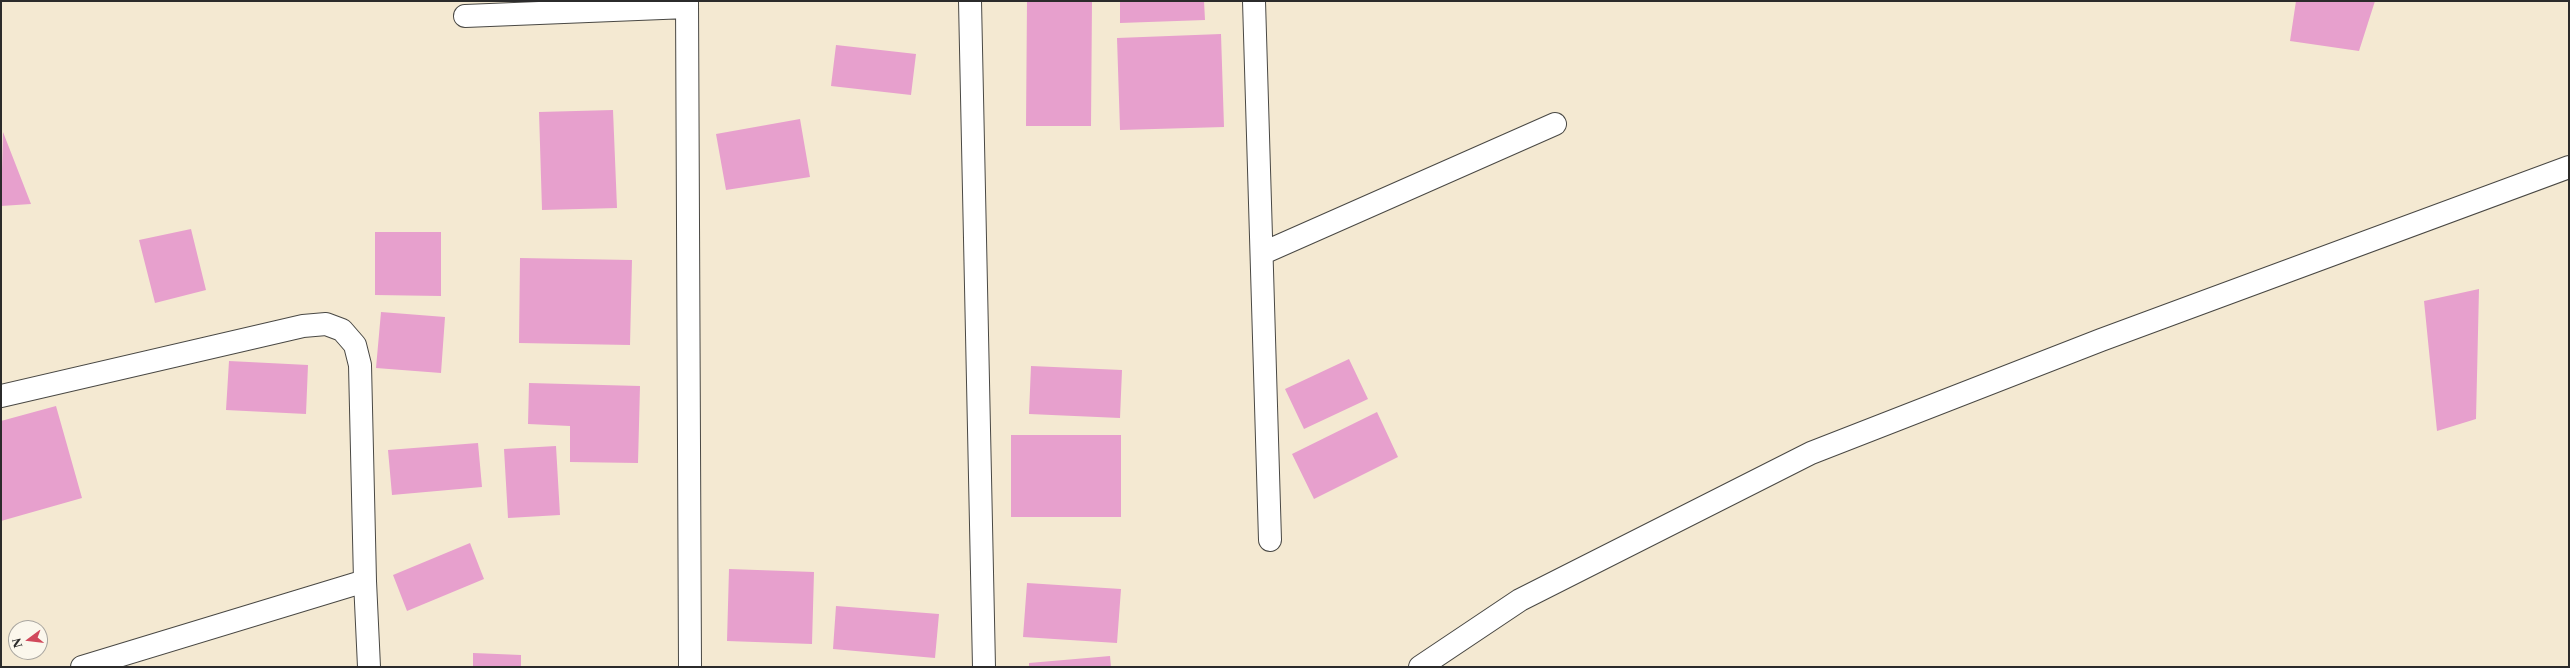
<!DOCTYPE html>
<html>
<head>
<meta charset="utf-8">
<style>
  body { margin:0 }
  #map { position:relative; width:2570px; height:668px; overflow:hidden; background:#f4e9d2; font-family:"Libre Caslon Text",serif }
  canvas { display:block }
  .frame { position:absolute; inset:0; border:2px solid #2b2b2b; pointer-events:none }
  .north { position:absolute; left:8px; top:620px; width:40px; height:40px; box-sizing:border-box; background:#fbf7ec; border:1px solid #a8a59f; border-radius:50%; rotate:255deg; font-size:11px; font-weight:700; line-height:16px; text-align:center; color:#2b2b2b }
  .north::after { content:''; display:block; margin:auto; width:14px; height:18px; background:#d1495b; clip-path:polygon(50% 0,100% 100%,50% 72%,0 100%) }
</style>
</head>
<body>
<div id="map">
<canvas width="2570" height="668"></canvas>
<div class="frame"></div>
<div class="north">N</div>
</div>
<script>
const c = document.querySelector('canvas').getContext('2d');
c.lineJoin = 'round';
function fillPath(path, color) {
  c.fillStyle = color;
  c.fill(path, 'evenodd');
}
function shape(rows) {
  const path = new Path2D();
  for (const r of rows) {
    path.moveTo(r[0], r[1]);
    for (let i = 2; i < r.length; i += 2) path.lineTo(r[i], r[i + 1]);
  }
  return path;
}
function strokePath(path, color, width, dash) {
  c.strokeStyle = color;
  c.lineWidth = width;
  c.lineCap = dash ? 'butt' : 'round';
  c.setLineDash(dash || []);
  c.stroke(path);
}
fillPath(shape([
  [1027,1,1092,1,1091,126,1026,126],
  [1120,1,1204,1,1205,20,1120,23],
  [2296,1,2375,1,2359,51,2290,41],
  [1221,34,1224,127,1120,130,1117,38],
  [836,45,916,54,911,95,831,86],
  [613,110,617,208,542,210,539,112],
  [800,119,810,177,726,190,716,134],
  [3,132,31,204,1,206],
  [191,229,206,290,155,303,139,240],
  [375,232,441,232,441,296,375,295],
  [520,258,632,260,630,345,519,343],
  [2479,289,2476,419,2437,431,2424,301],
  [381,312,445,317,441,373,376,368],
  [1349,359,1368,399,1304,429,1285,389],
  [229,361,308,365,306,414,226,410],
  [1031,366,1122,370,1120,418,1029,414],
  [529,383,640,386,638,463,570,462,570,426,528,424],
  [56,406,82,498,1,521,1,421],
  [1377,412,1398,457,1314,499,1292,454],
  [1011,435,1121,435,1121,517,1011,517],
  [478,443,482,487,392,495,388,450],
  [556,446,560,515,508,518,504,449],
  [470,543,484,579,407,611,393,575],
  [729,569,814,572,812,644,727,641],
  [1027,583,1121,589,1117,643,1023,637],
  [836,606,939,614,935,658,833,649],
  [473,653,521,655,521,667,473,667],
  [1110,656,1111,667,1029,667,1029,663]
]), '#e7a0cd');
const minor = shape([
  [687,1,690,667],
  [970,1,984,667],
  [1254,1,1270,540],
  [465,16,687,7],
  [1263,253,1555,124],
  [1,396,303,326,326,324,342,330,355,345,360,365,365,581,369,667],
  [82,667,365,581]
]);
const tertiary = shape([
  [1420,667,1520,600,1811,453,2101,340,2569,167]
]);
strokePath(minor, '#494844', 24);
strokePath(tertiary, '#494844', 24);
strokePath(minor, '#fff', 22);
strokePath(tertiary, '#fff', 22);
</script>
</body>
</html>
